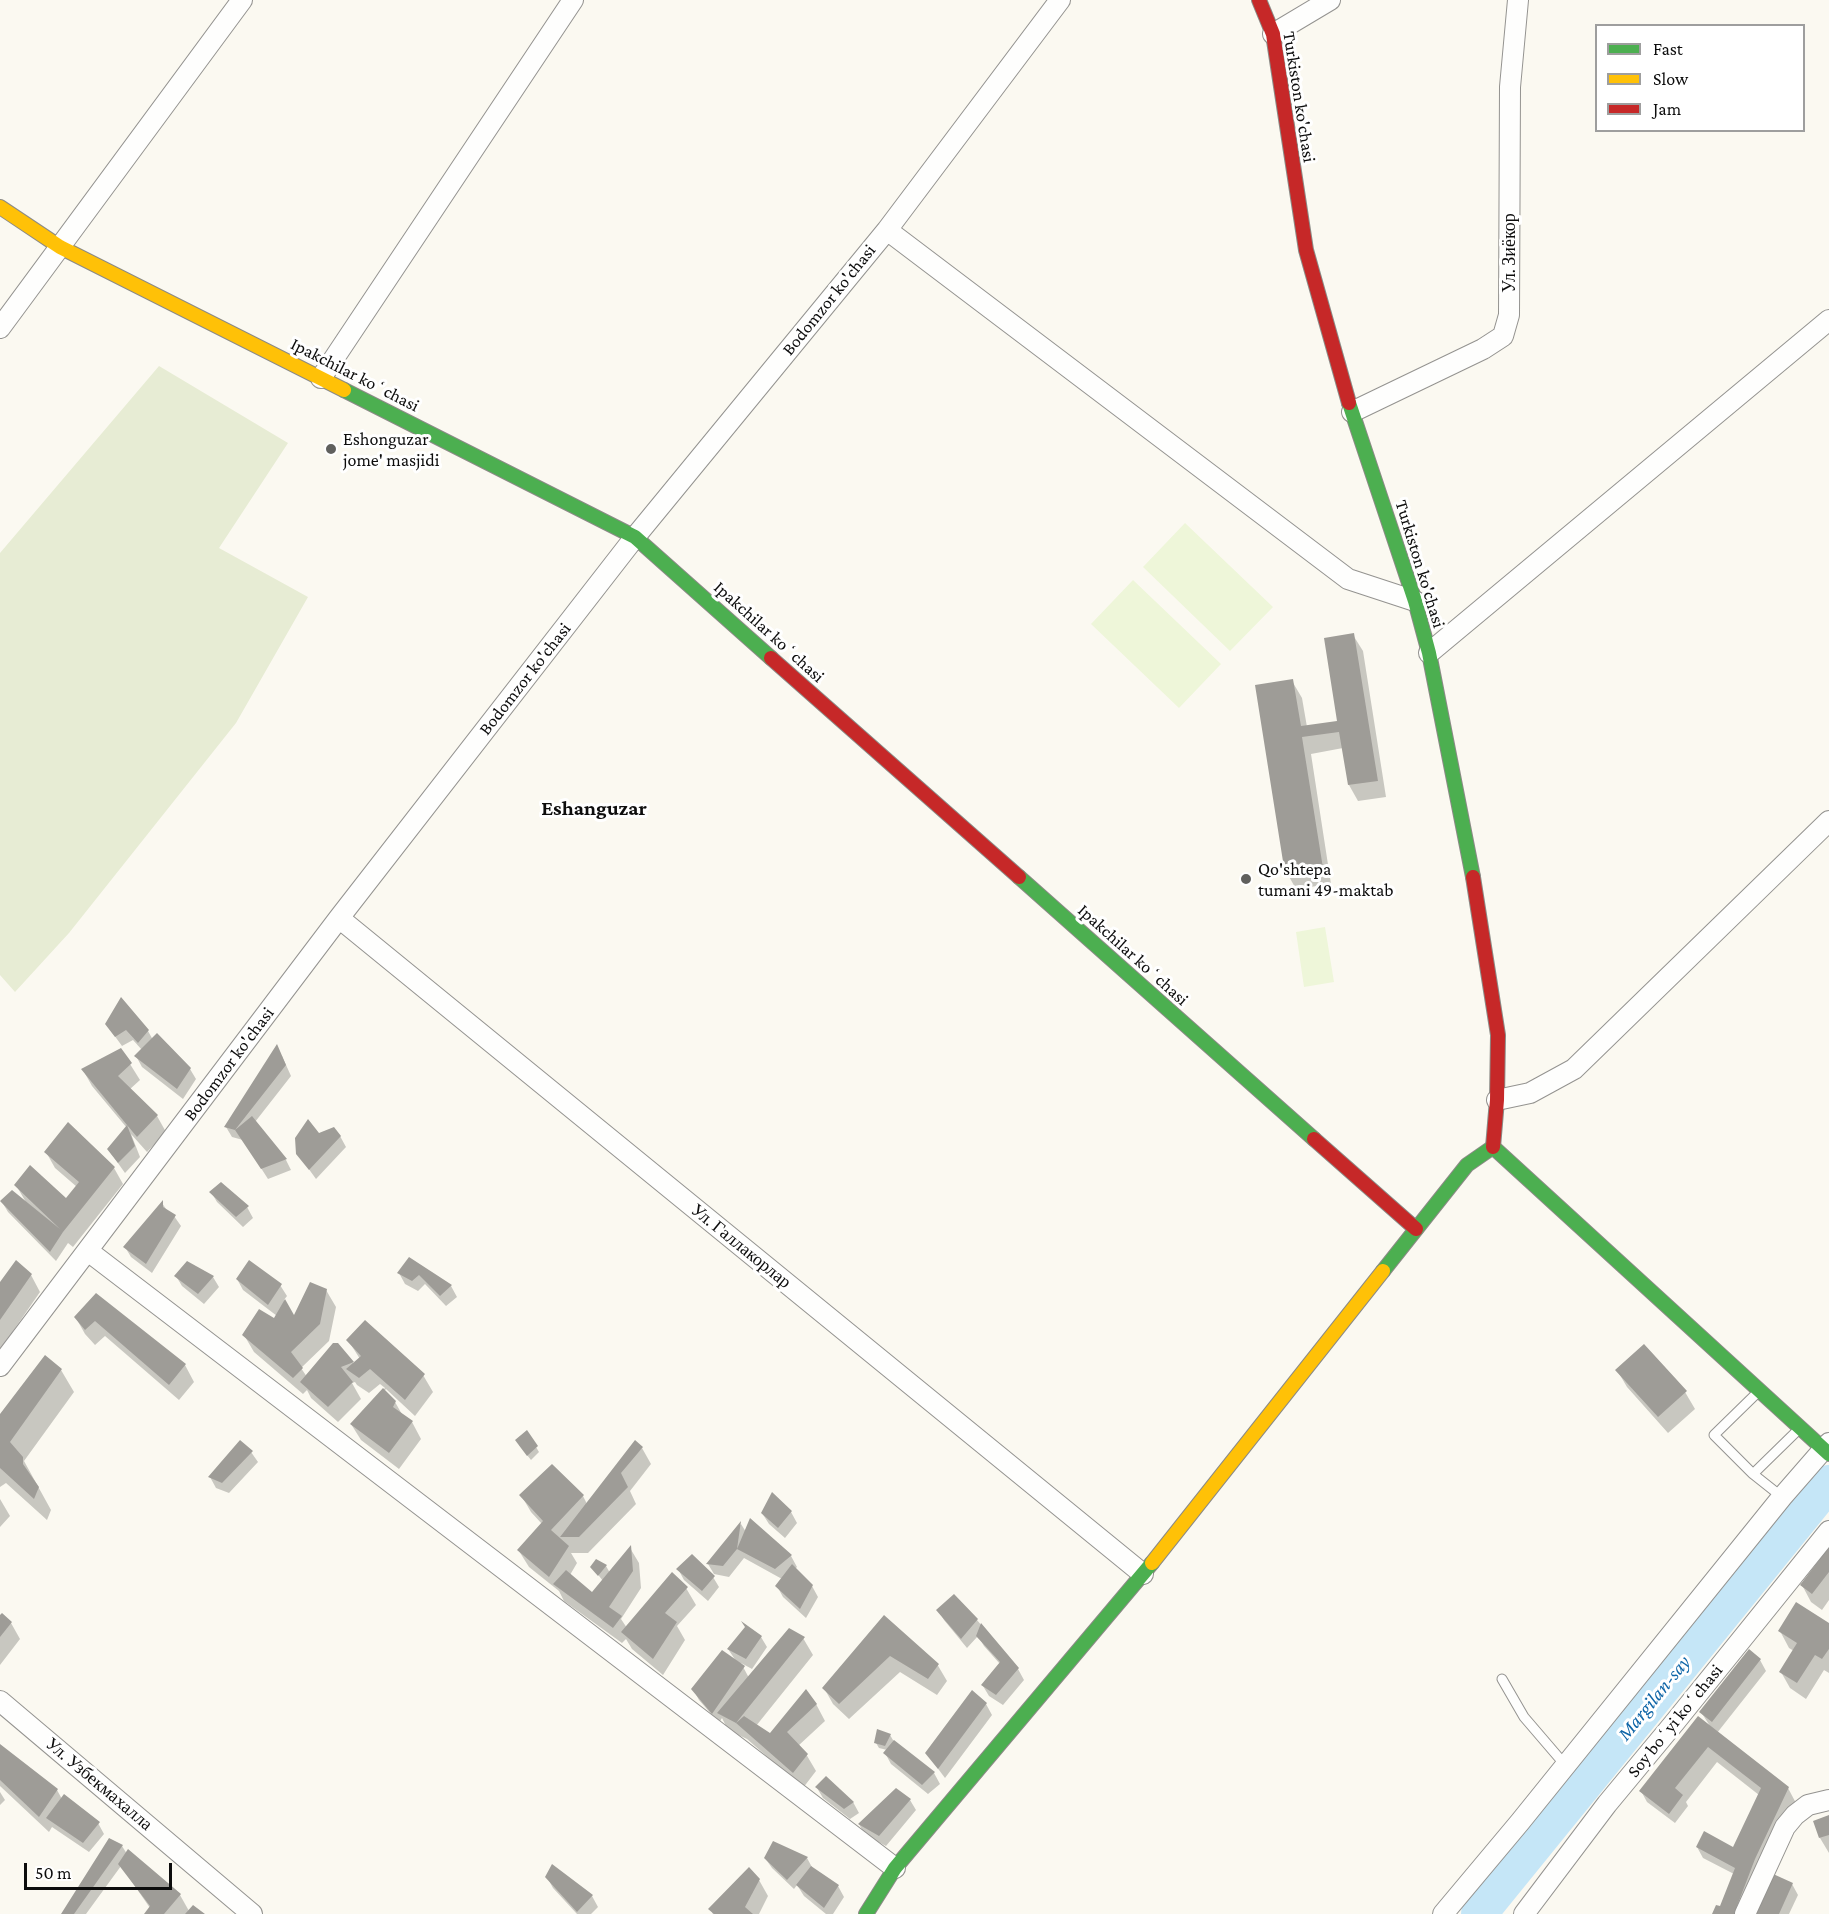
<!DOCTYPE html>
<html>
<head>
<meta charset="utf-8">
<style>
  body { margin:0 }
  #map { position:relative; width:1829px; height:1914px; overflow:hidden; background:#fbf9f1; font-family:"Crimson Pro",serif }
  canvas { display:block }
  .legend { position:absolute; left:1595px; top:24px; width:210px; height:108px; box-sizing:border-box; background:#fff; border:2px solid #9e9e9e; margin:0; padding:8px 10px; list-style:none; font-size:18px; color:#0d0d0d }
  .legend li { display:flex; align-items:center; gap:12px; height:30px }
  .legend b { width:30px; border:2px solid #9e9e9e }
  .scale { position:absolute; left:24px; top:1863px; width:148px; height:27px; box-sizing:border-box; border:3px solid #0d0d0d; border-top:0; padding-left:8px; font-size:18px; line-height:21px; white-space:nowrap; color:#0d0d0d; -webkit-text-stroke:4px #fff; paint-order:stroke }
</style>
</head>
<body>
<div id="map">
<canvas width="1829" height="1914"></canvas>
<ul class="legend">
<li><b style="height:8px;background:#4caf50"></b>Fast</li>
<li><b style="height:8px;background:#ffc107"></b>Slow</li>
<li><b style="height:8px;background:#c62828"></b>Jam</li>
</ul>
<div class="scale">50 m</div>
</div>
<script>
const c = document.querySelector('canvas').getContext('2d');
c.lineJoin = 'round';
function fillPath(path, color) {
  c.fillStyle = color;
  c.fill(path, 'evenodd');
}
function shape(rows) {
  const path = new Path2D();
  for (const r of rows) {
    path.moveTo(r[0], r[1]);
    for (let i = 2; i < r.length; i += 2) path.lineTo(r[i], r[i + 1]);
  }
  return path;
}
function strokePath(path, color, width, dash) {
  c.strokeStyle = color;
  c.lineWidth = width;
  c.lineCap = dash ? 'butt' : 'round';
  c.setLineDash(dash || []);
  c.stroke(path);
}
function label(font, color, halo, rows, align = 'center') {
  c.font = font + ' "Crimson Pro",serif';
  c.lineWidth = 6;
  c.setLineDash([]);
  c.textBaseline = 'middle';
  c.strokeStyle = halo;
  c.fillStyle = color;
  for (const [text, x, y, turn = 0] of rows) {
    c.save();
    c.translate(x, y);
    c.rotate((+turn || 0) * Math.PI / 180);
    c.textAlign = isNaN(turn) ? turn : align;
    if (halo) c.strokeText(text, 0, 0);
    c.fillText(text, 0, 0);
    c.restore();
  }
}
fillPath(shape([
  [159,366,288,443,219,548,308,597,236,723,69,933,15,992,0,975,0,553]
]), '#e7ecd4');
fillPath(shape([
  [1185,523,1273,607,1230,651,1143,567],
  [1133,580,1221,664,1179,708,1091,624],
  [1325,927,1334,982,1304,987,1296,932]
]), '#eef6d9');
fillPath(shape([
  [1353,635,1363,651,1386,797,1358,801,1349,785,1343,748,1311,754,1331,884,1296,889,1287,873,1292,681,1302,698,1307,727,1339,722],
  [106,1024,148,1031,153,1040,190,1069,196,1079,183,1099,142,1067,136,1056,142,1050,133,1040,122,1046],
  [282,1056,291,1076,255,1122,286,1160,291,1170,268,1179,243,1140,232,1137,226,1127],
  [130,1064,140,1080,129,1090,157,1116,166,1132,147,1152,131,1134,140,1157,125,1173,108,1149,127,1128,92,1086,83,1070],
  [319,1134,340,1136,346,1147,316,1179,298,1154],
  [46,1152,114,1168,123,1184,73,1247,68,1243,56,1261,8,1212,2,1202,27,1204,16,1185,66,1200,77,1187,55,1168],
  [211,1192,247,1207,253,1218,243,1227,217,1202],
  [162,1203,168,1212,174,1216,181,1226,152,1273,131,1257,125,1247],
  [409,1259,451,1286,457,1297,446,1306,425,1284,418,1291,405,1284,399,1273],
  [31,1275,40,1292,0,1350,0,1284],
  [176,1276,213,1277,219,1287,204,1304,182,1286],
  [237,1279,280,1285,287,1296,284,1300,294,1319,326,1290,336,1307,329,1341,301,1368,307,1377,337,1345,354,1364,360,1359,348,1340,423,1375,433,1392,415,1416,386,1389,384,1391,395,1402,403,1416,412,1422,421,1439,399,1469,361,1440,351,1424,385,1388,380,1384,369,1393,357,1385,355,1382,352,1383,361,1399,338,1422,311,1398,307,1390,303,1394,254,1352,244,1335,275,1320,277,1316,243,1290],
  [97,1295,185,1365,194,1382,179,1400,105,1336,95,1345,85,1334,76,1318],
  [61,1370,74,1392,24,1461,51,1510,47,1520,6,1483,0,1487,0,1417],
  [1617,1370,1685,1392,1695,1409,1668,1433,1627,1387],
  [527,1432,539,1452,531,1460,519,1445],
  [642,1448,651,1464,630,1491,636,1504,588,1553,571,1553,577,1563,570,1575,592,1594,603,1581,592,1567,606,1566,610,1573,630,1548,639,1563,641,1588,621,1619,627,1628,686,1588,696,1605,677,1626,685,1640,663,1675,632,1649,626,1639,622,1643,564,1601,559,1591,529,1567,519,1551,542,1524,531,1512,521,1495,583,1496,587,1504],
  [251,1452,258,1462,229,1493,216,1488,210,1477],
  [0,1499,10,1516,0,1527],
  [791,1512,797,1523,785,1538,769,1524,762,1513],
  [751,1521,791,1556,797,1567,795,1569,812,1586,818,1597,806,1618,783,1597,777,1586,782,1579,744,1558,729,1577,714,1574,708,1564,741,1524,746,1532],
  [1829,1550,1829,1600,1822,1610,1811,1602,1802,1585],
  [678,1569,713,1577,719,1587,708,1601,684,1580],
  [954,1597,977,1620,1018,1669,1024,1680,1003,1705,989,1696,983,1686,1000,1664,984,1646,978,1636,967,1648,944,1620,938,1610],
  [0,1617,11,1623,20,1639,0,1665],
  [884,1617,937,1664,947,1681,937,1695,900,1672,849,1719,833,1704,824,1688],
  [1829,1625,1829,1673,1824,1670,1806,1699,1790,1688,1781,1672,1794,1651,1789,1648,1780,1631],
  [761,1637,767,1647,752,1669,741,1663,749,1678,803,1638,813,1655,756,1726,770,1735,816,1704,825,1721,798,1746,806,1754,816,1771,803,1788,747,1739,728,1730,722,1718,719,1723,699,1700,693,1689,736,1661,728,1649],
  [1749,1651,1760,1660,1766,1671,1717,1733,1788,1788,1797,1805,1744,1914,1714,1914,1720,1908,1734,1874,1703,1858,1697,1847,1734,1849,1759,1795,1717,1762,1686,1802,1688,1806,1675,1823,1647,1802,1641,1791,1710,1726,1701,1712],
  [986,1704,992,1715,945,1778,927,1754],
  [890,1735,893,1740,934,1773,940,1784,928,1794,891,1764,885,1753,887,1750,879,1748,876,1743],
  [0,1746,57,1790,62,1799,98,1823,104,1834,89,1852,52,1827,49,1832,0,1786],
  [817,1788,853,1802,859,1813,850,1819,823,1798],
  [0,1792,5,1800,0,1805],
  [910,1800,916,1810,886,1846,865,1835,859,1824],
  [1829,1817,1829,1853,1820,1838,1815,1822],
  [110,1840,122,1846,127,1854,128,1851,180,1895,189,1911,203,1914,146,1914,150,1908,121,1866,86,1914,63,1914],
  [765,1858,807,1858,813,1869,838,1886,844,1897,833,1914,826,1914,804,1896,797,1885,794,1889,772,1868],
  [553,1866,592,1896,598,1907,591,1914,577,1914,553,1888,547,1877],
  [759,1880,768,1896,759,1914,713,1914,710,1909],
  [1792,1884,1798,1895,1789,1914,1755,1914]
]), '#0003');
strokePath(shape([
  [1479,1914,1829,1483]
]), '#c5e6f7', 36);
fillPath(shape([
  [1354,633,1378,781,1348,785,1339,732,1302,737,1323,868,1285,874,1255,685,1293,679,1301,726,1337,721,1324,638],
  [121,997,149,1030,138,1043,126,1030,115,1037,105,1024],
  [157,1033,191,1068,177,1089,134,1056],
  [277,1044,286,1065,235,1130,224,1127],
  [121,1048,132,1063,118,1076,158,1115,137,1137,127,1125,135,1146,118,1163,107,1149,127,1125,81,1069],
  [252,1116,287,1159,261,1169,235,1130],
  [308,1119,319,1133,334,1127,341,1136,309,1170,296,1154,295,1138],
  [68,1122,115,1167,63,1232,50,1252,0,1201,12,1190,60,1229,14,1185,30,1165,66,1198,79,1182,44,1152],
  [221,1182,249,1206,236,1217,209,1192],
  [163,1200,163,1207,176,1215,146,1264,123,1247],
  [409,1257,452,1285,440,1296,419,1275,412,1281,397,1273],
  [16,1260,32,1274,0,1320,0,1282],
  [249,1260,282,1284,268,1305,236,1279],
  [187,1261,214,1276,198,1294,174,1276],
  [310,1282,327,1289,320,1324,291,1352,303,1368,293,1378,242,1335,259,1309,274,1318,285,1299,294,1315],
  [96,1293,186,1364,169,1385,95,1321,85,1330,74,1317],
  [365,1320,425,1374,405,1400,370,1369,359,1378,346,1369,361,1356,346,1340],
  [333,1343,338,1343,354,1362,341,1367,353,1382,328,1407,300,1382],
  [1644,1344,1687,1391,1658,1417,1615,1370],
  [45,1355,62,1369,10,1442,23,1457,23,1464,39,1487,34,1499,0,1468,0,1414],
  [383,1388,396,1401,393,1407,413,1421,389,1453,350,1424],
  [527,1430,538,1446,527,1456,515,1440],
  [240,1440,253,1451,222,1483,208,1477],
  [635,1440,643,1447,621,1473,628,1487,579,1537,560,1537],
  [552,1464,584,1495,551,1530,569,1546,549,1577,517,1550,543,1521,519,1495],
  [772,1492,792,1511,778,1528,761,1513],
  [750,1518,792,1555,775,1569,737,1549,723,1566,706,1564,741,1521,737,1549],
  [631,1545,633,1571,609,1607,622,1616,613,1628,553,1584,566,1570,592,1592],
  [1829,1547,1829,1572,1812,1594,1800,1585],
  [692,1554,715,1576,702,1591,676,1569],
  [596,1559,607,1565,598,1576,590,1567],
  [792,1564,813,1585,800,1609,775,1586],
  [672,1572,688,1587,665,1613,677,1622,653,1659,621,1632],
  [954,1594,978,1619,961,1639,936,1610],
  [1796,1602,1829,1623,1829,1649,1822,1659,1815,1655,1797,1683,1779,1672,1797,1643,1778,1631],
  [2,1613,12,1622,0,1637,0,1615],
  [884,1615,939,1664,928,1679,890,1656,839,1704,822,1688],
  [741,1621,762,1636,746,1659,727,1649,745,1627],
  [981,1623,1019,1668,996,1695,981,1685,1000,1662,976,1636],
  [789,1628,805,1637,736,1723,744,1716,770,1733,806,1689,817,1704,787,1732,808,1754,793,1773,736,1723,717,1713],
  [1749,1649,1761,1659,1712,1722,1699,1712],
  [722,1650,745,1666,712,1714,691,1689],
  [972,1690,987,1703,938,1769,925,1753],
  [1698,1716,1789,1787,1755,1859,1734,1914,1712,1914,1716,1905,1720,1906,1735,1868,1696,1847,1704,1831,1733,1847,1761,1788,1708,1747,1675,1788,1683,1795,1669,1814,1639,1791],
  [877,1729,891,1734,885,1746,874,1743],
  [894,1740,935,1772,922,1785,883,1753],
  [0,1744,58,1789,39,1817,0,1780],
  [826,1776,854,1802,844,1809,815,1787],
  [896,1788,911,1799,879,1836,858,1824],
  [64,1794,100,1822,83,1843,46,1818],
  [1829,1815,1829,1835,1819,1838,1813,1821],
  [109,1838,123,1845,74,1914,61,1914],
  [773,1841,808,1857,787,1880,764,1858],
  [128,1849,181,1894,164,1914,144,1914,150,1906,118,1864],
  [552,1864,593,1895,577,1912,545,1877],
  [811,1866,839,1885,824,1908,796,1885],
  [749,1867,760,1879,745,1907,753,1914,714,1914,708,1909],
  [1771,1873,1793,1883,1779,1914,1753,1914],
  [193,1905,205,1914,185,1914]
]), '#9e9c97');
const lane = shape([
  [1757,1393,1714,1435,1753,1474,1798,1430],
  [1753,1474,1782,1497],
  [1502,1679,1524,1717,1566,1766]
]);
const street = shape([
  [1273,34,1330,0],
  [887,230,1348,579,1415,601],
  [0,328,242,0],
  [321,378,573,0],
  [1352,412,1483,349,1503,336,1509,315,1510,87,1518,0],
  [1429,653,1829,320],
  [339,918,1143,1574],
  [1497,1100,1530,1093,1574,1069,1829,821],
  [88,1251,895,1868],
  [0,1366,339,918,635,537,887,230,1060,0],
  [0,1701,252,1914],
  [1443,1914,1520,1822,1782,1497,1829,1443],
  [1524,1914,1607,1804,1675,1722,1829,1531],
  [1745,1914,1785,1827,1795,1815,1808,1805,1829,1800]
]);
const fast = shape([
  [344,390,635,537,771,658],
  [1349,403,1415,601,1429,653,1473,877],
  [1019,877,1314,1139],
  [1493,1147,1829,1454],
  [1383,1271,1467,1165,1493,1147],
  [866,1914,895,1868,1152,1563]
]);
const slow = shape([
  [0,207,60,247,344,390],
  [1152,1563,1383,1271]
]);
const jam = shape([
  [1259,0,1273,34,1306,250,1349,403],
  [771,658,1019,877],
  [1473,877,1498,1035,1497,1100,1493,1147],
  [1314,1139,1416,1229]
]);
strokePath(lane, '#949390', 11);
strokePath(street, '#949390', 22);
strokePath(fast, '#8b8a86', 16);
strokePath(slow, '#8b8a86', 16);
strokePath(jam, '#8b8a86', 16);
strokePath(lane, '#fefefd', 9);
strokePath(street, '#fefefd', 20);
strokePath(fast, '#4caf50', 14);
strokePath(slow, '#ffc107', 14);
strokePath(jam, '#c62828', 14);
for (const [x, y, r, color] of [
  [331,449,6,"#60605d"],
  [1246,879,6,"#60605d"]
]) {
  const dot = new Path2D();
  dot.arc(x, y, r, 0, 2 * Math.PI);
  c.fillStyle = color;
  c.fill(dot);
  strokePath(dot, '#fff', 2);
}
label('18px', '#0d0d0d', '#fff', [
  ["Turkiston ko'chasi",1299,97,81],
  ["Ул. Зиёкор",1509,253,-90],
  ["Bodomzor ko'chasi",829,300,-51],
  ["Ipakchilar koʻchasi",355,375,27],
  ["Turkiston ko'chasi",1420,564,73],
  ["Ipakchilar koʻchasi",769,632,42],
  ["Bodomzor ko'chasi",525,679,-52],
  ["Ipakchilar koʻchasi",1133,955,42],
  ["Bodomzor ko'chasi",229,1064,-53],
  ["Ул. Галлакорлар",741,1246,39],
  ["Soy boʻyi koʻchasi",1675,1721,-51],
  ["Ул. Узбекмахалла",99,1784,40]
]);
label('18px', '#0d0d0d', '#fff', [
  ["Eshonguzar",343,439],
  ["jome' masjidi",343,460],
  ["Qo'shtepa",1258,869],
  ["tumani 49-maktab",1258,890]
], 'left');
label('italic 20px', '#0e65a7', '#fff', [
  ["Margilan-say",1654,1698,-51]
]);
label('bold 21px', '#0d0d0d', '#fff', [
  ["Eshanguzar",594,809]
]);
</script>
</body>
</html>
